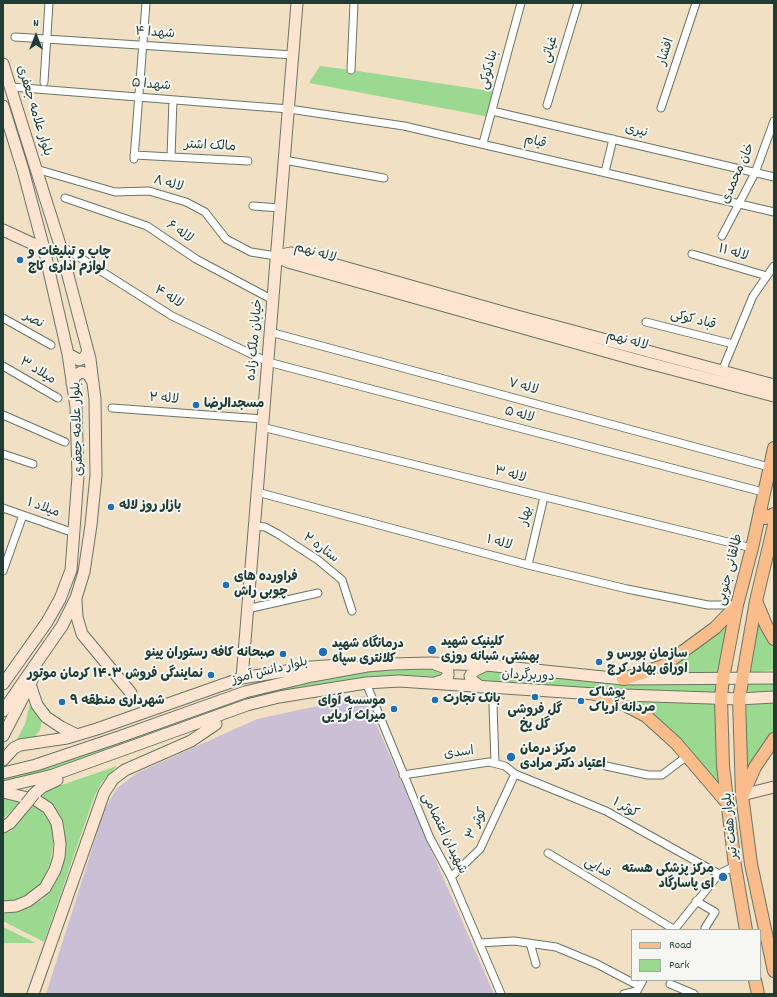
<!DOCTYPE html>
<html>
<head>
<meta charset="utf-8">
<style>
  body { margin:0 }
  #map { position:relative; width:777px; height:997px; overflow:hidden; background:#f1e0c4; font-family:Dekko,sans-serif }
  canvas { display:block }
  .frame { position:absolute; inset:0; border:4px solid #1f3d34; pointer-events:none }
  .legend { position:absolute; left:631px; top:929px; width:130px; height:52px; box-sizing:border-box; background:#f6f6f2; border:1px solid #a0aca6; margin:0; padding:5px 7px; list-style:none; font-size:12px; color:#1f3d34 }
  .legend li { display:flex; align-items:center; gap:8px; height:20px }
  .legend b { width:20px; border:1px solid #a0aca6 }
  .north { position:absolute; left:16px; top:16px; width:40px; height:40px; -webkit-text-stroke:3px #f6f6f2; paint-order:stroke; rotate:0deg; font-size:11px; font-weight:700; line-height:16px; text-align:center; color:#1f3d34 }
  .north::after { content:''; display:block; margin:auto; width:14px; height:18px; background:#1f3d34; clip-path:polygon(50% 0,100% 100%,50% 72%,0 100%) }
</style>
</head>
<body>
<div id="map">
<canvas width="777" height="997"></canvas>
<div class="frame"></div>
<ul class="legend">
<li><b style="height:5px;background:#f9bc8a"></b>Road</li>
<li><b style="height:11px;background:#9ad98f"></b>Park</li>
</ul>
<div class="north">N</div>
</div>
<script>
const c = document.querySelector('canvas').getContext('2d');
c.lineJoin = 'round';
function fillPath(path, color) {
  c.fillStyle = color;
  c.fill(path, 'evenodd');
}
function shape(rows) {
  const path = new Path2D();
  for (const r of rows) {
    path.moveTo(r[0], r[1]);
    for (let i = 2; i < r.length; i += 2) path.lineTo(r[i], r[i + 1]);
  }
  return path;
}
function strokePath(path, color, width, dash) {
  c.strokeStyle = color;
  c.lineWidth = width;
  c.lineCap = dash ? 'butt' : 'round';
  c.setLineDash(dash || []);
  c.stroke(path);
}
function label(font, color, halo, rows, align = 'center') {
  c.font = font + ' Dekko,"Playpen Sans Arabic",sans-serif';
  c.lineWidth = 4;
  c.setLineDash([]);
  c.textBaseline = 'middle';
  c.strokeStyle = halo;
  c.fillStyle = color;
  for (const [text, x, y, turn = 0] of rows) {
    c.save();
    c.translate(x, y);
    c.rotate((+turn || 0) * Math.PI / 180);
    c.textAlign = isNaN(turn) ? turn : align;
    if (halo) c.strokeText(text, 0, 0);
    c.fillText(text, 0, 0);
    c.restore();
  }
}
fillPath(shape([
  [364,696,494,994,46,994,104,811,117,788,137,773,257,719]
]), '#cbbfd5');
fillPath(shape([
  [320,66,351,70,497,92,490,117,309,83],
  [735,613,721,674,641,677],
  [759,615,774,642,774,670,749,673],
  [432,667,444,674,441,677,434,677,399,675,370,678,331,683,246,699,78,762,5,781,5,776,77,758,170,722,247,695,368,670],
  [482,670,719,682,717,695,484,683,476,677,477,674],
  [747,682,774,682,774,694,748,696],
  [622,701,715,704,723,793],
  [774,702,774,734,744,781,745,704],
  [30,703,42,719,40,730,33,739,15,743,25,724],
  [117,766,101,783,94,797,44,942,3,921,3,913,19,911,42,900,53,887,62,868,66,850,64,826,54,808,43,798,43,794,47,790],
  [3,798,21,801,3,819],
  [34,804,43,811,51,823,54,839,50,864,44,879,37,889,28,895,16,900,3,902,3,834,11,831],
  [3,927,36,943,3,943]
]), '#9ad98f');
const street = shape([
  [15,37,293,55],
  [351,70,354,3],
  [44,82,49,3],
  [11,87,289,109,404,126,774,212],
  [547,105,578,3],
  [661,108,696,3],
  [492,111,774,177],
  [483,143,521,3],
  [134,155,248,161],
  [171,157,173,100],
  [134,159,146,3],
  [284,160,384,178],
  [36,169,115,192,149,191,186,202,205,212,226,239,251,252,276,256],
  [605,172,613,139],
  [65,198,147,226,196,259,273,300],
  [253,206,280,208],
  [722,236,755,173,774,121],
  [60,245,172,316,268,362,763,492],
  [692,254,767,276],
  [3,318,51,345],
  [646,322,733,344],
  [270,332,769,467],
  [3,366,58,398],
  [722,371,753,296,774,266],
  [112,408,263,419],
  [3,415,65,442],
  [262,427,752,548],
  [3,454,33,464],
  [257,492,528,565,627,589,708,605,737,605],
  [3,508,74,533],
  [254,526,265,527,278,534,318,560,342,580,352,611],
  [528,565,544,497],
  [3,571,23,515],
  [247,609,318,593],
  [366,683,430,838,451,877,501,994],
  [493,705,495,763],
  [606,766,648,775,662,775,687,756],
  [403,775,489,762,505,766,515,774,606,811,719,874],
  [548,853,675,930],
  [451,877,480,849,515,774],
  [696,901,715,912,705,928],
  [674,930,719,874,735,866],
  [479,943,514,941,556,947,597,964,639,986],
  [530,943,536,964],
  [670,984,694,994],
  [624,994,637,991,643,980]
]);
const secondary = shape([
  [3,64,60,245,90,359,95,399,96,475,91,525,84,572,76,598,62,626,3,711],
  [3,106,23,170,44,249,68,354,76,407,78,476,71,570,60,599,47,622,3,684],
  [3,230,44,249],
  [276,256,288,262,633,359,774,396],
  [276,256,291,253,312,258,517,316,774,385],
  [68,354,79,360,84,358,88,352],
  [72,383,75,376,81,372,88,374,93,382],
  [76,600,77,617,82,634,131,693],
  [242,678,297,3],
  [435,683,444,680,448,676,448,672,446,668,435,664],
  [30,684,37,705,46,717,61,727,77,735],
  [481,687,471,680,470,676,474,671,484,666],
  [3,736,32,680],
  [3,760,14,748,20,745,67,738,97,729,242,678,311,667,340,665],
  [3,773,36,765,119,737,245,692,312,676,367,666,392,664,430,663,486,665,623,679,774,678],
  [3,787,53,775,247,705,279,697,366,683,399,681,595,694,739,699,774,697],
  [3,792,36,800,48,808,57,823,60,844,59,857,55,870,45,888,28,901,16,906,3,907],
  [34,794,42,787,57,780],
  [742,795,774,787],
  [3,827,10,823,26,804],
  [33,994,104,793,113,779,125,770,191,741,216,724]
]);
const primary = shape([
  [760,510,766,518,774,514],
  [774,525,756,601,739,699,742,795,751,864,774,971],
  [756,601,766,625,774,639],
  [623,679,663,666,715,628,737,605],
  [595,694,625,705,646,716,676,743,728,804],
  [744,792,755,767,774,739],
  [746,930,735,866,723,766,721,698,723,678,737,605,752,548,774,448],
  [755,980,758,994]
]);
strokePath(street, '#687666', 9);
strokePath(secondary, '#687666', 13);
strokePath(primary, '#687666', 14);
strokePath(street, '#fff', 7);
strokePath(secondary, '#fde4d0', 11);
strokePath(primary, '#f9bc8a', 12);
const secondaryBridge = shape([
  [26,804,34,794]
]);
strokePath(secondaryBridge, '#687666', 13, []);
strokePath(secondaryBridge, '#fde4d0', 11);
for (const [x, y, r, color] of [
  [20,260,4,"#1f6fb2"],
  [196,405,4,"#1f6fb2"],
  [111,507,4,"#1f6fb2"],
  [226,585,4,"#1f6fb2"],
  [432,650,5,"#1f6fb2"],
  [323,652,5,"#1f6fb2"],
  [283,654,4,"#1f6fb2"],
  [599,662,4,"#1f6fb2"],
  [211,675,4,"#1f6fb2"],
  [535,697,4,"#1f6fb2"],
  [435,700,4,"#1f6fb2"],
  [581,701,4,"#1f6fb2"],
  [62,702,4,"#1f6fb2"],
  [394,709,4,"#1f6fb2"],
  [511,757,5,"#1f6fb2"],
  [723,877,5,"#1f6fb2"]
]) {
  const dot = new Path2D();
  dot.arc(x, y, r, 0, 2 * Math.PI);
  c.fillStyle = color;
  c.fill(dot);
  strokePath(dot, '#f6f6f2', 1.5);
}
label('13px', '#1f3d34', '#f6f6f2', [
  ["شهدا ۴",155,34,4],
  ["غیاثی",551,50,-73],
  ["افشار",667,52,-72],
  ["بنادکوکی",490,70,-75],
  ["شهدا ۵",151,86,5],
  ["بلوار علامه جعفری",33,111,73],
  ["نیری",636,132,13],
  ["قیام",535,143,13],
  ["مالک اشتر",210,147,3],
  ["خان محمدی",739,174,-66],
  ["لاله ۸",168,185,15],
  ["لاله ۶",179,233,34],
  ["لاله نهم",315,254,16],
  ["لاله ۱۱",733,254,16],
  ["لاله ۴",168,298,32],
  ["نصر",33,321,29],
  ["قباد کوکی",693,321,14],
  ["خیابان ملک زاده",256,340,-85],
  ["لاله نهم",627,342,15],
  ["میلاد ۳",37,372,31],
  ["لاله ۷",523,388,15],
  ["لاله ۲",164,400,4],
  ["لاله ۵",519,416,15],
  ["بلوار علامه جعفری",79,429,-92],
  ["لاله ۳",510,476,14],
  ["میلاد ۱",43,509,20],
  ["بهار",527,516,-77],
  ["لاله ۱",499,544,15],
  ["ستاره ۲",320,549,36],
  ["طالقانی جنوبی",731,570,-76],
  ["بلوار دانش آموز",270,672,-14],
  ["دوربرگردان",528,677,3],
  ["اسدی",459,754,-7],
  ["کوثر ۱",625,809,30],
  ["کوثر ۳",478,824,-65],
  ["بلوار هفت تیر",732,826,-96],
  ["شهیدان اعتصامی",443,834,64],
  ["فدایی",597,869,31]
]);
label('bold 13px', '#1f3d34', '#f6f6f2', [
  ["چاپ و تبلیغات و",28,253],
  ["لوازم اداری کاج",28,268],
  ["مسجدالرضا",204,405],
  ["بازار روز لاله",119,507],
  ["فراورده های",234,578],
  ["چوبی راش",234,593],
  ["کلینیک شهید",441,643],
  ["بهشتی، شبانه روزی",441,658],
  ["درمانگاه شهید",332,645],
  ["کلانتری سپاه",332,660],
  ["صبحانه کافه رستوران پینو",275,654,"right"],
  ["سازمان بورس و",607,655],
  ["اوراق بهادر کرج",607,670],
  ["نمایندگی فروش ۱۴۰۳ کرمان موتور",203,675,"right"],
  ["پوشاک",589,694],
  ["مردانه آریاک",589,709],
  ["بانک تجارت",443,700],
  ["شهرداری منطقه ۹",70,702],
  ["موسسه آوای",386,702,"right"],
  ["میراث آریایی",386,717,"right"],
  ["گل فروشی",535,711,"center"],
  ["گل یخ",535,726,"center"],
  ["مرکز درمان",520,750],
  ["اعتیاد دکتر مرادی",520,765],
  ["مرکز پزشکی هسته",714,870,"right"],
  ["ای پاسارگاد",714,885,"right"]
], 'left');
</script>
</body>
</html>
